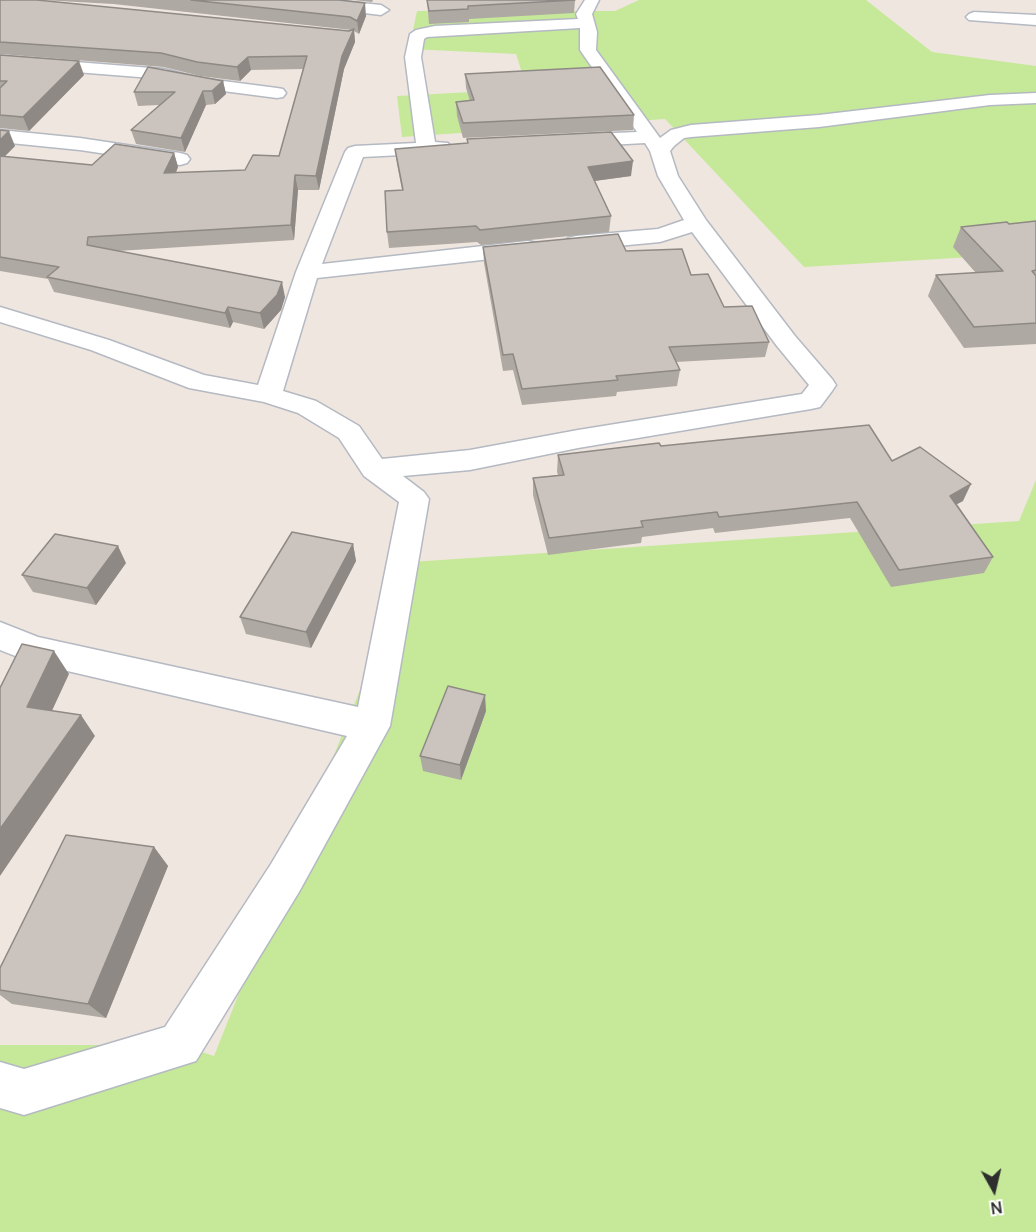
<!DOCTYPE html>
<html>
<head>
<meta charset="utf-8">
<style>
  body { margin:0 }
  #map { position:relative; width:1036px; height:1232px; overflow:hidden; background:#f0e6e0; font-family:Manrope,sans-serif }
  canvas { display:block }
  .north { position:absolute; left:964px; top:1160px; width:60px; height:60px; -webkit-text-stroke:4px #fff; paint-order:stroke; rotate:172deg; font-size:16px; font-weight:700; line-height:24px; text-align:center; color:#2e2e2e }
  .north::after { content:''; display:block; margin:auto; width:21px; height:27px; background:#2e2e2e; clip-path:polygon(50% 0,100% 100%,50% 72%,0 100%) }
</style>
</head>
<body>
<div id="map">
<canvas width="1036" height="1232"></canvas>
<div class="north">N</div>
</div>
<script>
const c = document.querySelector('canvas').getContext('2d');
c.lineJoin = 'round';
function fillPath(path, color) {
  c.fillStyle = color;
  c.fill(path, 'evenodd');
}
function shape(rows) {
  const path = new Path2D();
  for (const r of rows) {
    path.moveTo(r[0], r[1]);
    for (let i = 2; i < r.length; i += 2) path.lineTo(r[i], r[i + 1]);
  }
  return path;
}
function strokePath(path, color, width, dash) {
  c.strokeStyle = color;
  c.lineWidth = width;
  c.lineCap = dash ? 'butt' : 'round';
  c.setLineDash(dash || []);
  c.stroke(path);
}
fillPath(shape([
  [639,0,866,0,932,52,1036,66,1036,284,1005,255,804,267,665,119,402,137,397,96,527,89,516,54,409,49,417,11,615,11],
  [1036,480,1036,1232,0,1232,0,1045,180,1045,214,1056,411,562,1019,521]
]), '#c5e999');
const street = shape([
  [281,0,330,0,381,5,389,10,381,15,288,4,281,0],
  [585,0,599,0,592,14,597,32,596,50,660,138,671,130,691,125,819,115,990,95,1036,93,1036,103,990,105,819,127,691,137,684,138,674,146,670,151,678,176,706,220,795,336,832,379,836,385,832,391,820,407,811,409,578,448,470,470,403,476,424,492,429,499,390,726,299,892,196,1061,24,1115,0,1108,0,1062,24,1069,165,1027,271,864,347,736,33,663,0,650,0,622,38,637,358,707,399,502,364,476,339,438,298,413,264,402,189,388,91,350,0,322,0,307,109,340,204,375,258,385,296,272,345,152,348,148,355,146,416,143,405,57,410,34,416,30,435,26,578,19,576,14,585,0],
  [580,28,580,50,637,132,571,135,564,137,561,141,564,145,571,147,645,143,650,151,658,176,684,220,658,229,576,236,568,238,565,243,568,248,576,250,660,242,692,232,777,346,809,385,802,394,578,430,470,450,382,459,359,426,316,401,283,391,317,278,528,255,536,253,539,248,536,243,528,241,322,264,363,157,441,153,448,151,451,147,448,143,435,142,421,57,424,39,427,37,580,28],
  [974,12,1036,15,1036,25,969,20,966,17,969,14,974,12],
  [0,56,164,69,200,78,277,88,283,89,286,93,283,97,277,98,200,88,164,79,0,66,0,56],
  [0,130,80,138,180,153,187,155,190,159,187,163,180,165,80,150,0,142,0,130]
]);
strokePath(street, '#b4b9c2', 3);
fillPath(street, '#fff');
fillPath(shape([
  [0,0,349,31,352,30,113,4,42,0,339,0,366,16,359,34,354,31,355,42,344,69,319,190,298,190,294,240,118,251,285,297,281,310,264,329,233,322,230,328,54,292,48,279,0,271,0,130,15,146,4,157,92,165,174,153,178,167,176,173,245,170,279,156,303,69,251,70,240,81,200,76,164,67,0,54],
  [353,0,373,0,372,2],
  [427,0,575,0,574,13,469,19,469,22,429,24],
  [0,55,84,75,29,131,0,128],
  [465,74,634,115,633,130,463,138,457,116,456,102,470,101,466,88],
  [223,81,226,94,215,104,206,105,185,152,136,144,131,130,159,105,138,106,134,92],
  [467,139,631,176,594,181,611,216,609,232,481,245,477,242,389,248,387,232,402,190,397,164,395,149,467,143],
  [1036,221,1036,344,964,348,928,296,936,275,976,273,953,247,961,227,1009,224],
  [483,247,626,251,691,275,724,307,769,342,765,357,676,362,680,370,677,386,617,392,616,396,522,405,513,370,503,371,484,263],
  [661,446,892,461,963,501,957,504,993,557,984,573,891,587,850,518,715,533,713,528,642,537,641,543,548,555,533,495,533,478,558,475,557,472,558,455],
  [353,544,356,561,311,648,246,634,240,617],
  [126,563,96,605,33,592,22,575],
  [486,711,461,780,423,771,420,756],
  [154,847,168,866,106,1018,12,1004,0,995,0,968]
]), '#afa9a3');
fillPath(shape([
  [365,3,366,16,359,34,357,21],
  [354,29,355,42,344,69,319,190,316,176,342,56],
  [248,57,251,70,240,81,237,67],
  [79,61,84,75,29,131,23,117],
  [223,81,226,94,215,104,212,91],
  [203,91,206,105,185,152,181,138],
  [9,131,15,146,0,161,0,140],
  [174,153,178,167,169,188,164,173],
  [633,161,631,176,587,182,588,167],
  [295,175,298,190,294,240,291,225],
  [282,282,285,297,281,310,264,329,260,313],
  [228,307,233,322,230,328,225,313],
  [971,484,963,501,942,512,950,496],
  [353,544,356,561,311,648,306,632],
  [118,546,126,563,96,605,87,588],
  [54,651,69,674,44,728,27,707],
  [485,695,486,711,461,780,460,765],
  [81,715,95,736,0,876,0,829],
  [154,847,168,866,106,1018,88,1004]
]), '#8e8985');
const building = shape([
  [0,0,37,0,349,31,354,29,342,56,316,176,295,175,291,225,88,237,87,245,282,282,277,295,260,313,228,307,225,313,47,277,59,267,0,257,0,156,92,165,115,144,174,153,164,173,245,170,253,155,279,156,307,56,248,57,237,67,197,62,161,53,0,42,0,0],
  [191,0,339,0,365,3,357,21,350,17,191,0],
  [427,0,575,0,468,6,468,9,429,11,427,0],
  [0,55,79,61,23,117,0,115,0,88,7,81,0,81,0,55],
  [148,67,223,81,212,91,203,91,181,138,131,130,175,92,134,92,148,67],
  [600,67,634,115,463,123,456,102,474,100,465,74,600,67],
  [0,130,9,131,0,140,0,130],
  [611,132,633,161,588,167,611,216,480,230,476,226,387,232,385,191,403,190,395,149,468,143,467,139,611,132],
  [1036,221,1036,270,1032,271,1036,276,1036,323,974,327,936,275,1003,271,961,227,1007,222,1009,224,1036,221],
  [618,234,626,251,682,249,691,275,708,274,724,307,752,306,769,342,669,347,680,370,616,376,618,380,522,389,513,354,503,355,483,247,618,234],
  [869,425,892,461,920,447,971,484,950,496,993,557,899,570,857,502,719,517,717,512,641,521,643,527,549,538,533,478,564,475,558,455,659,443,661,446,869,425],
  [292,532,353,544,306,632,240,617,292,532],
  [55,534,118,546,87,588,22,575,55,534],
  [22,644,54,651,27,707,81,715,0,829,0,688,22,644],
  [448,686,485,695,460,765,420,756,448,686],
  [66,835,154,847,88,1004,0,990,0,968,66,835]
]);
fillPath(building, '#cbc4be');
strokePath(building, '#8e8985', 1.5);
</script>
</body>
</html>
